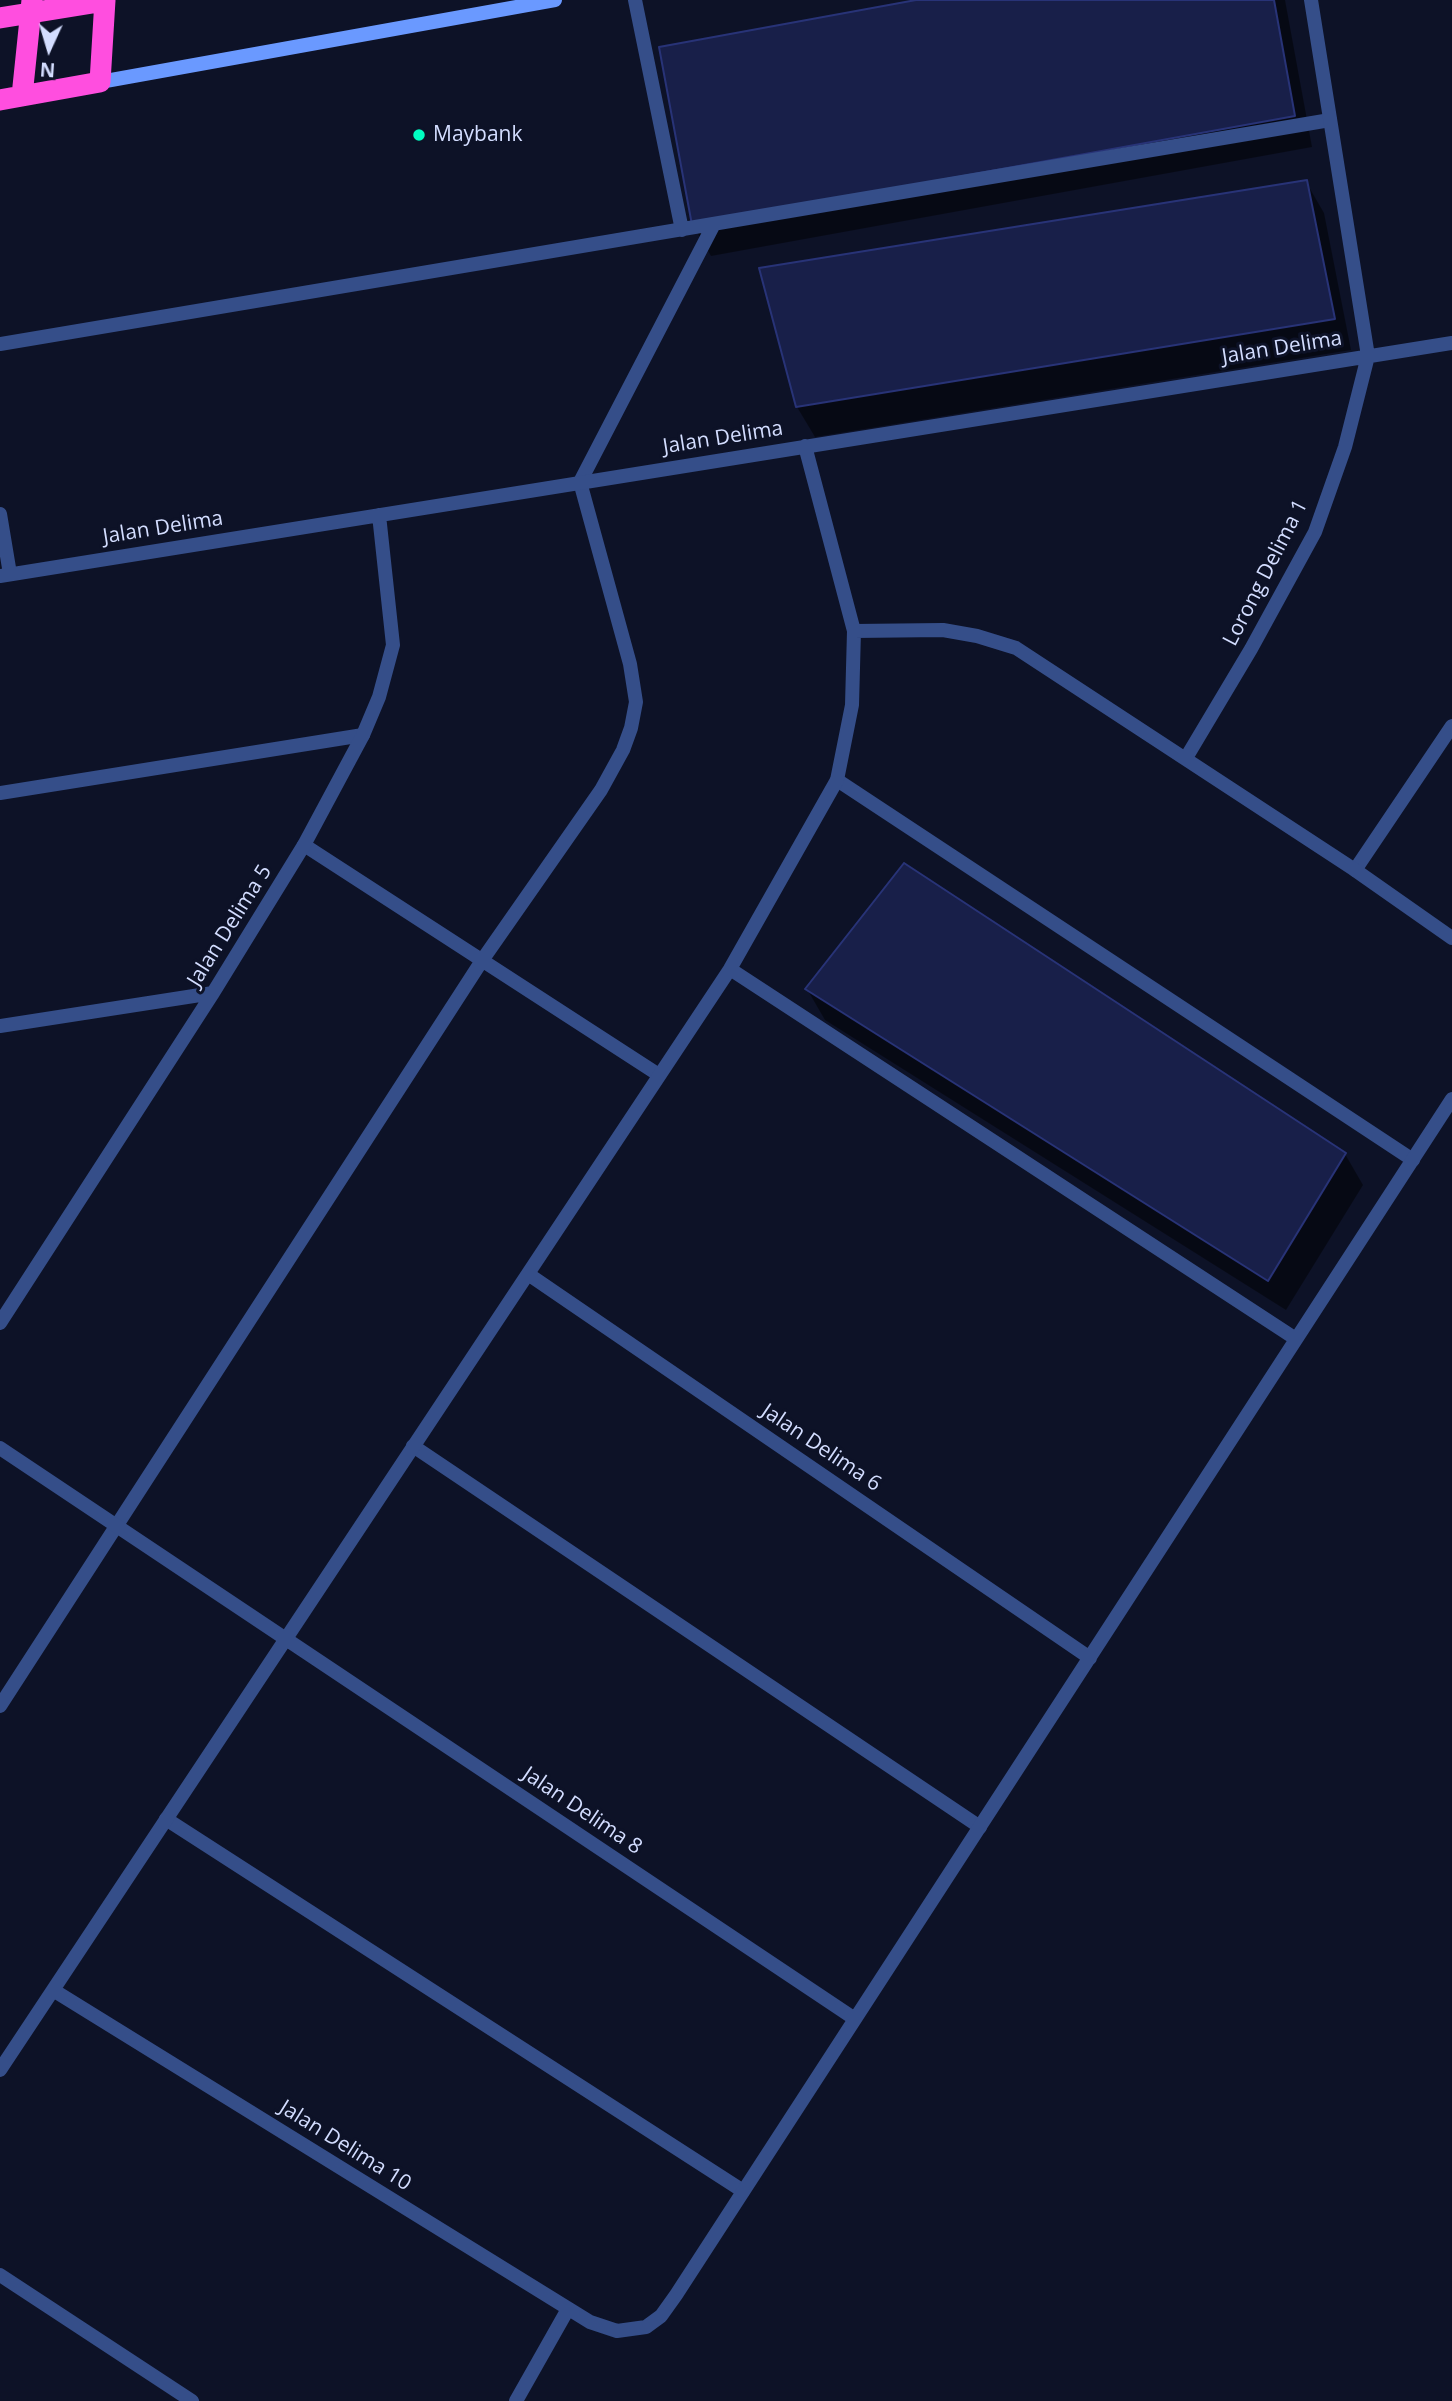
<!DOCTYPE html>
<html>
<head>
<meta charset="utf-8">
<style>
  body { margin:0 }
  #map { position:relative; width:1452px; height:2401px; overflow:hidden; background:#0d1227; font-family:"Open Sans",sans-serif }
  canvas { display:block }
  .north { position:absolute; left:14px; top:14px; width:70px; height:70px; -webkit-text-stroke:5px #0d1227; paint-order:stroke; rotate:184deg; font-size:19px; font-weight:700; line-height:28px; text-align:center; color:#d3ddff }
  .north::after { content:''; display:block; margin:auto; width:24px; height:32px; background:#d3ddff; clip-path:polygon(50% 0,100% 100%,50% 72%,0 100%) }
</style>
</head>
<body>
<div id="map">
<canvas width="1452" height="2401"></canvas>
<div class="north">N</div>
</div>
<script>
const c = document.querySelector('canvas').getContext('2d');
c.lineJoin = 'round';
function fillPath(path, color) {
  c.fillStyle = color;
  c.fill(path, 'evenodd');
}
function shape(rows) {
  const path = new Path2D();
  for (const r of rows) {
    path.moveTo(r[0], r[1]);
    for (let i = 2; i < r.length; i += 2) path.lineTo(r[i], r[i + 1]);
  }
  return path;
}
function strokePath(path, color, width, dash) {
  c.strokeStyle = color;
  c.lineWidth = width;
  c.lineCap = dash ? 'butt' : 'round';
  c.setLineDash(dash || []);
  c.stroke(path);
}
function label(font, color, halo, rows, align = 'center') {
  c.font = font + ' "Open Sans",sans-serif';
  c.lineWidth = 6;
  c.setLineDash([]);
  c.textBaseline = 'middle';
  c.strokeStyle = halo;
  c.fillStyle = color;
  for (const [text, x, y, turn = 0] of rows) {
    c.save();
    c.translate(x, y);
    c.rotate((+turn || 0) * Math.PI / 180);
    c.textAlign = isNaN(turn) ? turn : align;
    if (halo) c.strokeText(text, 0, 0);
    c.fillText(text, 0, 0);
    c.restore();
  }
}
fillPath(shape([
  [926,0,1285,0,1312,147,711,256,693,225],
  [1306,182,1324,213,1351,350,815,437,797,407],
  [807,989,1345,1154,1363,1185,1286,1310,825,1020]
]), '#0007');
const building = shape([
  [916,0,1274,0,1295,116,692,225,659,47,916,0],
  [1307,180,1335,319,796,407,759,268,1307,180],
  [904,863,1346,1153,1268,1281,805,989,904,863]
]);
fillPath(building, '#181f49');
strokePath(building, '#283377', 2);
strokePath(shape([
  [635,0,682,230],
  [0,344,1330,120],
  [837,780,1413,1160],
  [0,793,363,735],
  [304,845,659,1075],
  [1355,870,1452,726],
  [413,1446,980,1827],
  [0,1706,483,959,601,790,623,750,631,728,636,702,630,664,580,482,714,224],
  [166,1819,743,2191]
]), '#354e89', 14);
strokePath(shape([
  [0,514,10,574],
  [0,576,1452,343],
  [854,631,943,630,977,636,1016,648,1355,870,1452,938],
  [1186,758,1251,649,1315,532,1345,447,1368,356,1311,0],
  [730,969,1296,1339],
  [0,1026,213,993],
  [528,1274,1090,1658],
  [0,1323,213,993,304,845,363,735,379,697,393,645,379,515],
  [0,1448,855,2019],
  [53,1990,590,2322,617,2331,646,2327,661,2316,676,2295,1452,1099],
  [0,2070,730,969,837,780,852,705,854,631,805,446],
  [0,2275,192,2401],
  [516,2401,568,2309]
]), '#354e89', 14);
strokePath(shape([
  [100,82,555,0]
]), '#6a99ff', 14);
strokePath(shape([
  [0,18,105,1],
  [22,96,32,0],
  [0,100,100,82,105,0]
]), '#ff4edf', 21);
for (const [x, y, r, color] of [
  [419,135,7,"#00fec1"]
]) {
  const dot = new Path2D();
  dot.arc(x, y, r, 0, 2 * Math.PI);
  c.fillStyle = color;
  c.fill(dot);
  strokePath(dot, '#0d1227', 2.5);
}
label('21px', '#d3ddff', '#0d1227', [
  ["Maybank",433,135]
], 'left');
label('21px', '#d3ddff', '#0d1227', [
  ["Jalan Delima",1282,348,-9],
  ["Jalan Delima",723,438,-9],
  ["Jalan Delima",163,528,-9],
  ["Lorong Delima 1",1266,573,-63],
  ["Jalan Delima 5",230,926,-58],
  ["Jalan Delima 6",821,1448,34],
  ["Jalan Delima 8",582,1811,34],
  ["Jalan Delima 10",345,2146,32]
]);
</script>
</body>
</html>
